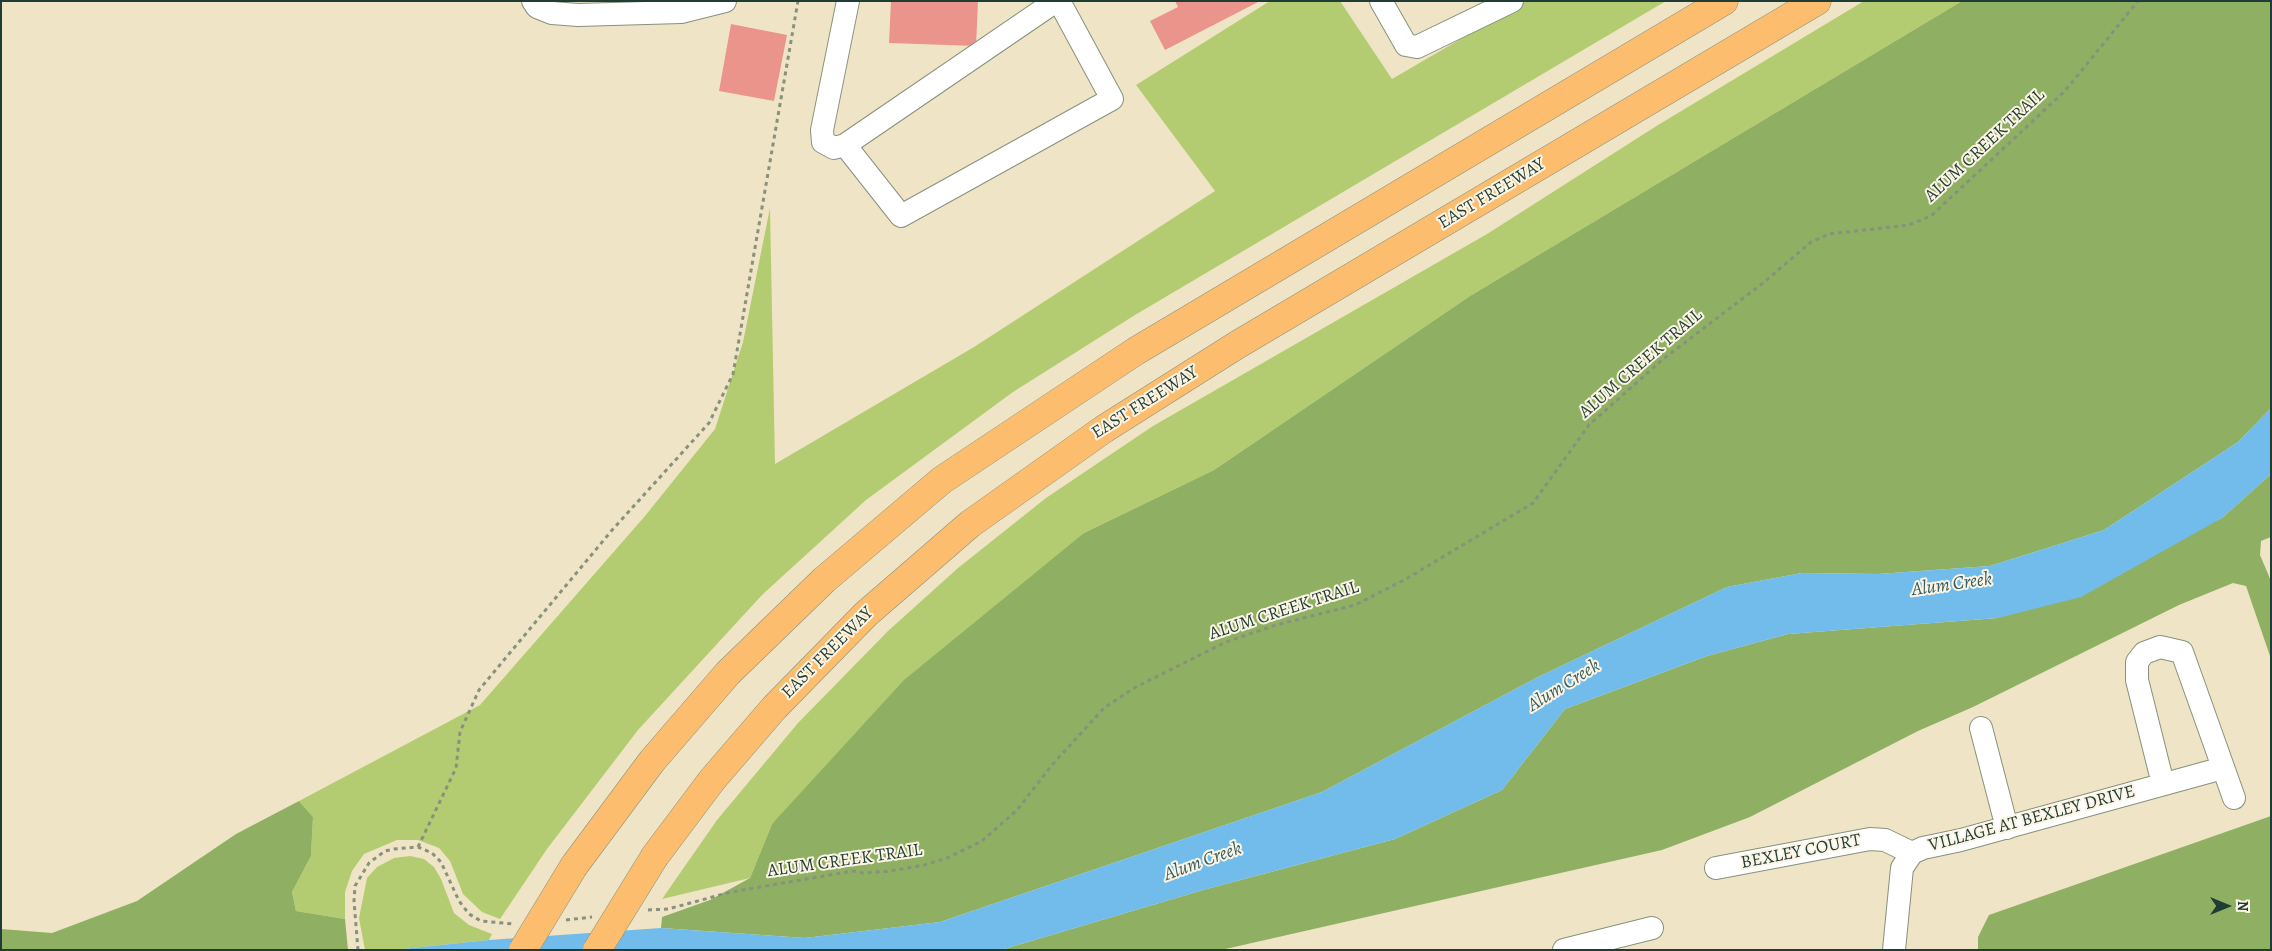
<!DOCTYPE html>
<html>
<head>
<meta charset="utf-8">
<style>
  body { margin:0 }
  #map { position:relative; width:2272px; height:951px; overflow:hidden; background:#efe5c6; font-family:Alegreya,serif }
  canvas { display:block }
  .frame { position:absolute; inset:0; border:2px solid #1f3d34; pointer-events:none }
  .north { position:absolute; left:2202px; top:881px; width:50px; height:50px; -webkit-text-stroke:4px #fcf5e5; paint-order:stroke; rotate:90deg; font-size:14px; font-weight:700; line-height:20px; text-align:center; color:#1f3d34 }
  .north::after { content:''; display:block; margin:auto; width:18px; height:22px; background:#1f3d34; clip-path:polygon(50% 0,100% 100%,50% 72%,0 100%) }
</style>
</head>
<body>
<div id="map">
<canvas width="2272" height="951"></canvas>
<div class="frame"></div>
<div class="north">N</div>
</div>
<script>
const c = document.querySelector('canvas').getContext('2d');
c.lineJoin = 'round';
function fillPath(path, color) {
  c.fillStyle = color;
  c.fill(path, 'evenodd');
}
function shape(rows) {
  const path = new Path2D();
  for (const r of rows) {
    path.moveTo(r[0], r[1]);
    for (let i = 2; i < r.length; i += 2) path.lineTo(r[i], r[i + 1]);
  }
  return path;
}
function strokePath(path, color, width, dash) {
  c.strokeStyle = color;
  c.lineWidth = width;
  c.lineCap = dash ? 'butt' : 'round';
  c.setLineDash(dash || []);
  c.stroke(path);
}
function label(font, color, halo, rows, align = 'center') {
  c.font = font + ' Alegreya,serif';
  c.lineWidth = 4;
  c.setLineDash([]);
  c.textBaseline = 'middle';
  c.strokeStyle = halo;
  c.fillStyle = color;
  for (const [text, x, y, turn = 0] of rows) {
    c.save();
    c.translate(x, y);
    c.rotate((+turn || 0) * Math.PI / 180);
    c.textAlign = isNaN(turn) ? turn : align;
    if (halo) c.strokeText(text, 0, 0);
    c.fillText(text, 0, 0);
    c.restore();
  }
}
fillPath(shape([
  [1270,1,1340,1,1392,79,1526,1,1666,1,1135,315,1013,392,866,500,762,595,638,730,547,849,500,919,482,912,463,894,450,861,439,848,418,840,397,840,364,854,352,871,345,892,345,919,296,911,292,892,311,856,313,817,299,801,480,705,645,516,715,429,743,342,770,208,775,464,974,347,1215,191,1136,85],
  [1864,1,1962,1,1470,296,1214,470,1084,533,772,824,750,878,662,899,717,820,798,723,888,631,958,568,1046,498,1153,426,1487,234,1658,125],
  [410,856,424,859,434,867,441,879,454,913,469,925,492,934,489,940,393,950,365,950,359,918,367,878,377,867,394,858]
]), '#b4cc71');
fillPath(shape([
  [1962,1,2271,1,2271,408,2238,442,2104,530,1990,566,1878,574,1802,573,1727,587,1536,678,1322,792,940,922,805,938,661,928,662,917,710,900,750,878,772,824,904,680,1084,533,1214,470,1470,296],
  [2271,474,2271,537,2261,541,2260,555,2271,581,2271,659,2246,586,2233,583,2179,605,1973,707,1918,731,1750,817,1662,850,1221,950,1001,950,1203,890,1395,839,1502,790,1565,709,1707,656,1788,634,1998,618,2222,518],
  [299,801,313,817,311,856,292,892,296,911,345,919,348,950,1,950,1,929,52,933,137,901,236,834],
  [2271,816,2271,950,1978,950,1978,937,1989,915]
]), '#8fb063');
fillPath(shape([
  [2271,408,2271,474,2222,518,2081,597,1998,618,1788,634,1707,656,1565,709,1502,790,1395,839,1203,890,1001,950,393,950,489,940,661,928,805,938,940,922,1322,792,1536,678,1727,587,1802,573,1878,574,1990,566,2104,530,2238,442]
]), '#71bcea');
fillPath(shape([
  [891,1,978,1,976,46,889,43],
  [1175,1,1260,1,1165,50,1150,21,1178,7],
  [731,24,787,35,774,101,719,91]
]), '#ea948b');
const minor = shape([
  [533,1,537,7,552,13,578,15,681,12,725,1],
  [848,1,822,130,823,142,834,148,845,145,1056,1],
  [1381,1,1406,45,1417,47,1512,1],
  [845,145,901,216,1112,99,1059,1],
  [1981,728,2007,828],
  [2163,784,2137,680,2137,662,2144,653,2160,647,2182,652,2234,798],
  [1716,868,1870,839,1885,840,1912,853],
  [1564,950,1652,928],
  [1894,950,1902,868,1912,853,1923,848,1961,840,2223,768]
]);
const highway = shape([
  [655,856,712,780,774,708,866,614,970,524,1104,429,1237,345,1817,1],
  [574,866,652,761,728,673,824,580,942,480,1136,351,1724,1]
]);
strokePath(minor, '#87917d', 24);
strokePath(highway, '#87917d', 29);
strokePath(shape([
  [418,847,456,768,460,732,479,690,613,529,709,423,733,374,798,1],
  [648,910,668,909,731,892,853,871,863,873,890,871,924,865,947,858,982,841,1017,810,1052,765,1104,708,1136,687,1226,642,1276,625,1355,605,1406,579,1533,503,1589,425,1662,360,1763,283,1811,242,1829,234,1909,225,1931,216,2065,91,2138,1],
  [566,920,592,917],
  [358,950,354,901,355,886,369,863,385,851,394,849,418,847,432,853,441,862,459,901,469,914,481,921,513,924]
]), '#87917d', 3, [4, 4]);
strokePath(minor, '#fff', 22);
strokePath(highway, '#fcbd6f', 28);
const highwayBridge = shape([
  [523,950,574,866],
  [597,950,655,856]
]);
strokePath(highwayBridge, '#87917d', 29, []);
strokePath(highwayBridge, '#fcbd6f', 28);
label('18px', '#1f3d34', '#fcf5e5', [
  ["ALUM CREEK TRAIL",1985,146,-43],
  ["EAST FREEWAY",1492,194,-31],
  ["ALUM CREEK TRAIL",1641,364,-41],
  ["EAST FREEWAY",1145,403,-32],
  ["ALUM CREEK TRAIL",1284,611,-18],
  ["EAST FREEWAY",828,653,-45],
  ["VILLAGE AT BEXLEY DRIVE",2032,819,-15],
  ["BEXLEY COURT",1801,852,-11],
  ["ALUM CREEK TRAIL",845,861,-8]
]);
label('italic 19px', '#345d62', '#fcf5e5', [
  ["Alum Creek",1952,585,-8],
  ["Alum Creek",1564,686,-32],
  ["Alum Creek",1203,862,-20]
]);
</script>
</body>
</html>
